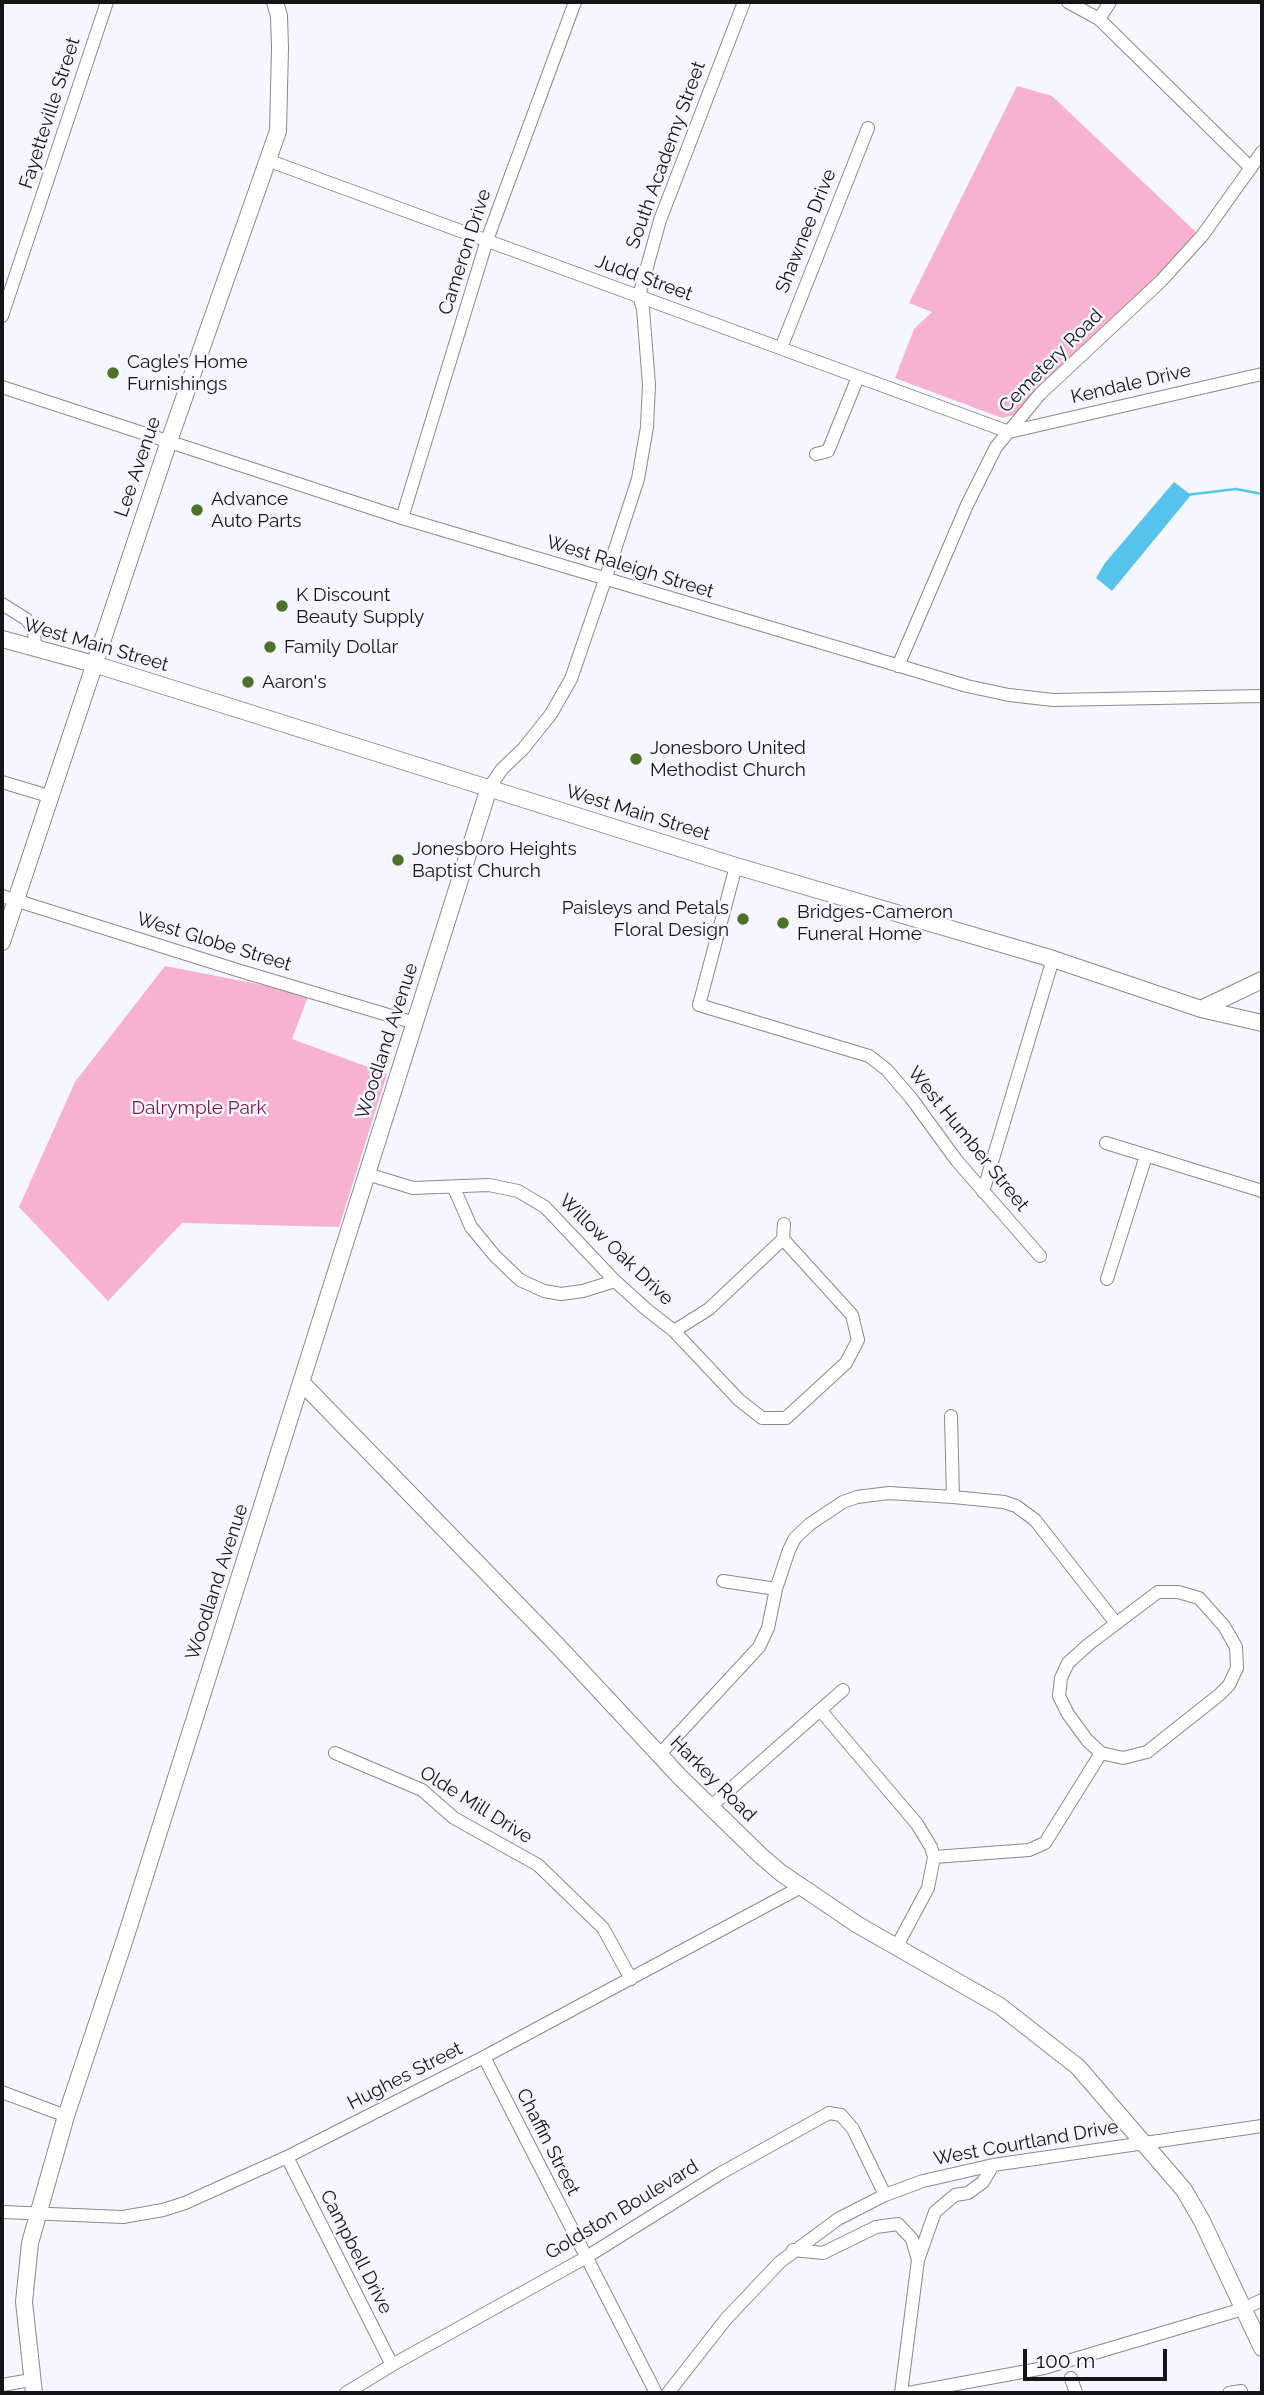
<!DOCTYPE html>
<html>
<head>
<meta charset="utf-8">
<style>
  body { margin:0 }
  #map { position:relative; width:1264px; height:2395px; overflow:hidden; background:#f6f6fe; font-family:Raleway,sans-serif }
  canvas { display:block }
  .frame { position:absolute; inset:0; border:4px solid #151517; pointer-events:none }
  .scale { position:absolute; left:1023px; top:2349px; width:144px; height:32px; box-sizing:border-box; border:4px solid #151517; border-top:0; padding-left:9px; font-size:21px; line-height:24px; white-space:nowrap; color:#151517; -webkit-text-stroke:5px #f6f6fe; paint-order:stroke }
</style>
</head>
<body>
<div id="map">
<canvas width="1264" height="2395"></canvas>
<div class="frame"></div>
<div class="scale">100 m</div>
</div>
<script>
const c = document.querySelector('canvas').getContext('2d');
c.lineJoin = 'round';
function fillPath(path, color) {
  c.fillStyle = color;
  c.fill(path, 'evenodd');
}
function shape(rows) {
  const path = new Path2D();
  for (const r of rows) {
    path.moveTo(r[0], r[1]);
    for (let i = 2; i < r.length; i += 2) path.lineTo(r[i], r[i + 1]);
  }
  return path;
}
function strokePath(path, color, width, dash) {
  c.strokeStyle = color;
  c.lineWidth = width;
  c.lineCap = dash ? 'butt' : 'round';
  c.setLineDash(dash || []);
  c.stroke(path);
}
function label(font, color, halo, rows, align = 'center') {
  c.font = font + ' Raleway,sans-serif';
  c.lineWidth = 5;
  c.setLineDash([]);
  c.textBaseline = 'middle';
  c.strokeStyle = halo;
  c.fillStyle = color;
  for (const [text, x, y, turn = 0] of rows) {
    c.save();
    c.translate(x, y);
    c.rotate((+turn || 0) * Math.PI / 180);
    c.textAlign = isNaN(turn) ? turn : align;
    if (halo) c.strokeText(text, 0, 0);
    c.fillText(text, 0, 0);
    c.restore();
  }
}
fillPath(shape([
  [1017,86,1052,96,1196,232,1176,258,1116,318,1014,415,1002,418,895,378,914,329,932,312,909,303],
  [165,966,309,994,292,1039,387,1074,339,1227,182,1223,108,1301,19,1207,75,1082]
]), '#f7b2d0');
fillPath(shape([
  [1174,482,1191,495,1112,591,1096,578,1105,563]
]), '#56c3ec');
strokePath(shape([
  [1186,495,1236,489,1262,494]
]), '#56c3ec', 2.5);
const street = shape([
  [1068,2,1099,19,1251,168],
  [1099,19,1110,2],
  [267,160,1009,432,1262,374],
  [2,316,107,2],
  [781,348,868,128],
  [2,387,402,518,967,686,1009,695,1053,700,1262,696],
  [816,454,828,451,858,377],
  [402,518,487,240,575,2],
  [2,604,26,619,34,629,35,648],
  [898,666,967,505,996,447,1040,394,1161,281,1202,236,1262,152],
  [2,782,52,797],
  [489,788,502,769,523,749,551,714,571,679,605,580,638,479,647,427,649,385,643,309,639,296,660,220,744,2],
  [736,866,699,1005,869,1056,887,1070,911,1098,957,1161,1040,1256],
  [2,896,237,970,415,1023],
  [1106,1143,1262,1191],
  [367,1174,413,1188,489,1185,518,1191,545,1207,615,1281,646,1309,674,1331,709,1309,783,1239,784,1224],
  [454,1188,471,1227,495,1256,520,1280,544,1291,561,1294,583,1291,615,1281],
  [983,1192,1053,959],
  [1107,1279,1146,1156],
  [674,1331,739,1400,762,1418,786,1418,846,1363,858,1340,852,1315,783,1239],
  [951,1416,953,1497],
  [723,1581,776,1589],
  [1158,1592,1178,1592,1199,1598,1224,1626,1236,1647,1237,1668,1229,1685,1219,1695,1147,1752,1123,1758,1101,1753,1087,1740,1068,1714,1059,1696,1061,1678,1068,1663,1089,1644,1158,1592],
  [821,1711,917,1824,931,1847,934,1857,928,1888,897,1946],
  [335,1753,422,1790,454,1818,538,1865,603,1928,631,1979],
  [659,1755,759,1647,768,1628,776,1589,789,1550,795,1538,810,1524,843,1502,857,1497,889,1493,953,1497,1004,1502,1016,1506,1035,1520,1115,1622],
  [710,1807,843,1690],
  [934,1857,1029,1850,1045,1843,1101,1753],
  [484,2057,656,2393],
  [2,2092,66,2116],
  [287,2157,392,2365],
  [2,2212,123,2217,163,2210,185,2203,287,2157,484,2057,801,1887],
  [793,2250,823,2253,876,2227,898,2224,912,2239,918,2260,901,2393],
  [918,2260,935,2212,955,2195,968,2193,983,2182,993,2165],
  [1071,2378,1076,2393],
  [2,2385,31,2380],
  [346,2393,392,2365,585,2258,721,2173,829,2113,841,2115,853,2129,885,2195],
  [668,2393,726,2319,780,2262,838,2219,885,2195,923,2181,993,2165,1262,2126],
  [908,2393,1044,2368,1243,2309,1262,2300],
  [1229,2393,1241,2391]
]);
const secondary = shape([
  [2,639,94,664,736,866,1053,959,1201,1009,1262,1023],
  [2,942,169,441,278,131,280,48,279,16,275,2],
  [1201,1009,1262,980],
  [302,1383,558,1646,680,1777,760,1855,781,1873,858,1925,1000,2006,1078,2067,1184,2190,1202,2221,1262,2348],
  [34,2393,24,2302,30,2243,66,2116,125,1939,489,788]
]);
strokePath(street, '#8a8990', 14);
strokePath(secondary, '#8a8990', 18);
strokePath(street, '#fff', 12);
strokePath(secondary, '#fff', 16);
for (const [x, y, r, color] of [
  [113,373,7,"#4d712a"],
  [197,510,7,"#4d712a"],
  [282,606,7,"#4d712a"],
  [270,647,7,"#4d712a"],
  [248,682,7,"#4d712a"],
  [636,759,7,"#4d712a"],
  [398,860,7,"#4d712a"],
  [743,919,7,"#4d712a"],
  [783,923,7,"#4d712a"]
]) {
  const dot = new Path2D();
  dot.arc(x, y, r, 0, 2 * Math.PI);
  c.fillStyle = color;
  c.fill(dot);
  strokePath(dot, '#f6f6fe', 2.5);
}
label('19px', '#151517', '#f6f6fe', [
  ["Fayetteville Street",50,113,-72],
  ["South Academy Street",666,155,-70],
  ["Shawnee Drive",806,231,-68],
  ["Cameron Drive",465,252,-72],
  ["Judd Street",644,278,20],
  ["Cemetery Road",1051,361,-45],
  ["Kendale Drive",1131,384,-13],
  ["Lee Avenue",138,467,-71],
  ["West Raleigh Street",630,567,17],
  ["West Main Street",96,645,16],
  ["West Main Street",638,813,17],
  ["West Globe Street",214,942,17],
  ["Woodland Avenue",387,1041,-72],
  ["West Humber Street",968,1139,51],
  ["Willow Oak Drive",616,1250,44],
  ["Woodland Avenue",217,1582,-72],
  ["Harkey Road",713,1779,45],
  ["Olde Mill Drive",476,1805,32],
  ["Hughes Street",405,2076,-27],
  ["Chaffin Street",548,2142,63],
  ["West Courtland Drive",1026,2143,-10],
  ["Goldston Boulevard",622,2210,-31],
  ["Campbell Drive",356,2252,63]
]);
label('19px', '#151517', '#f6f6fe', [
  ["Cagle’s Home",127,362],
  ["Furnishings",127,384],
  ["Advance",211,499],
  ["Auto Parts",211,521],
  ["K Discount",296,595],
  ["Beauty Supply",296,617],
  ["Family Dollar",284,647],
  ["Aaron's",262,682],
  ["Jonesboro United",650,748],
  ["Methodist Church",650,770],
  ["Jonesboro Heights",412,849],
  ["Baptist Church",412,871],
  ["Paisleys and Petals",729,908,"right"],
  ["Floral Design",729,930,"right"],
  ["Bridges-Cameron",797,912],
  ["Funeral Home",797,934]
], 'left');
label('19px', '#7b154e', '#f6f6fe', [
  ["Dalrymple Park",199,1108]
]);
</script>
</body>
</html>
